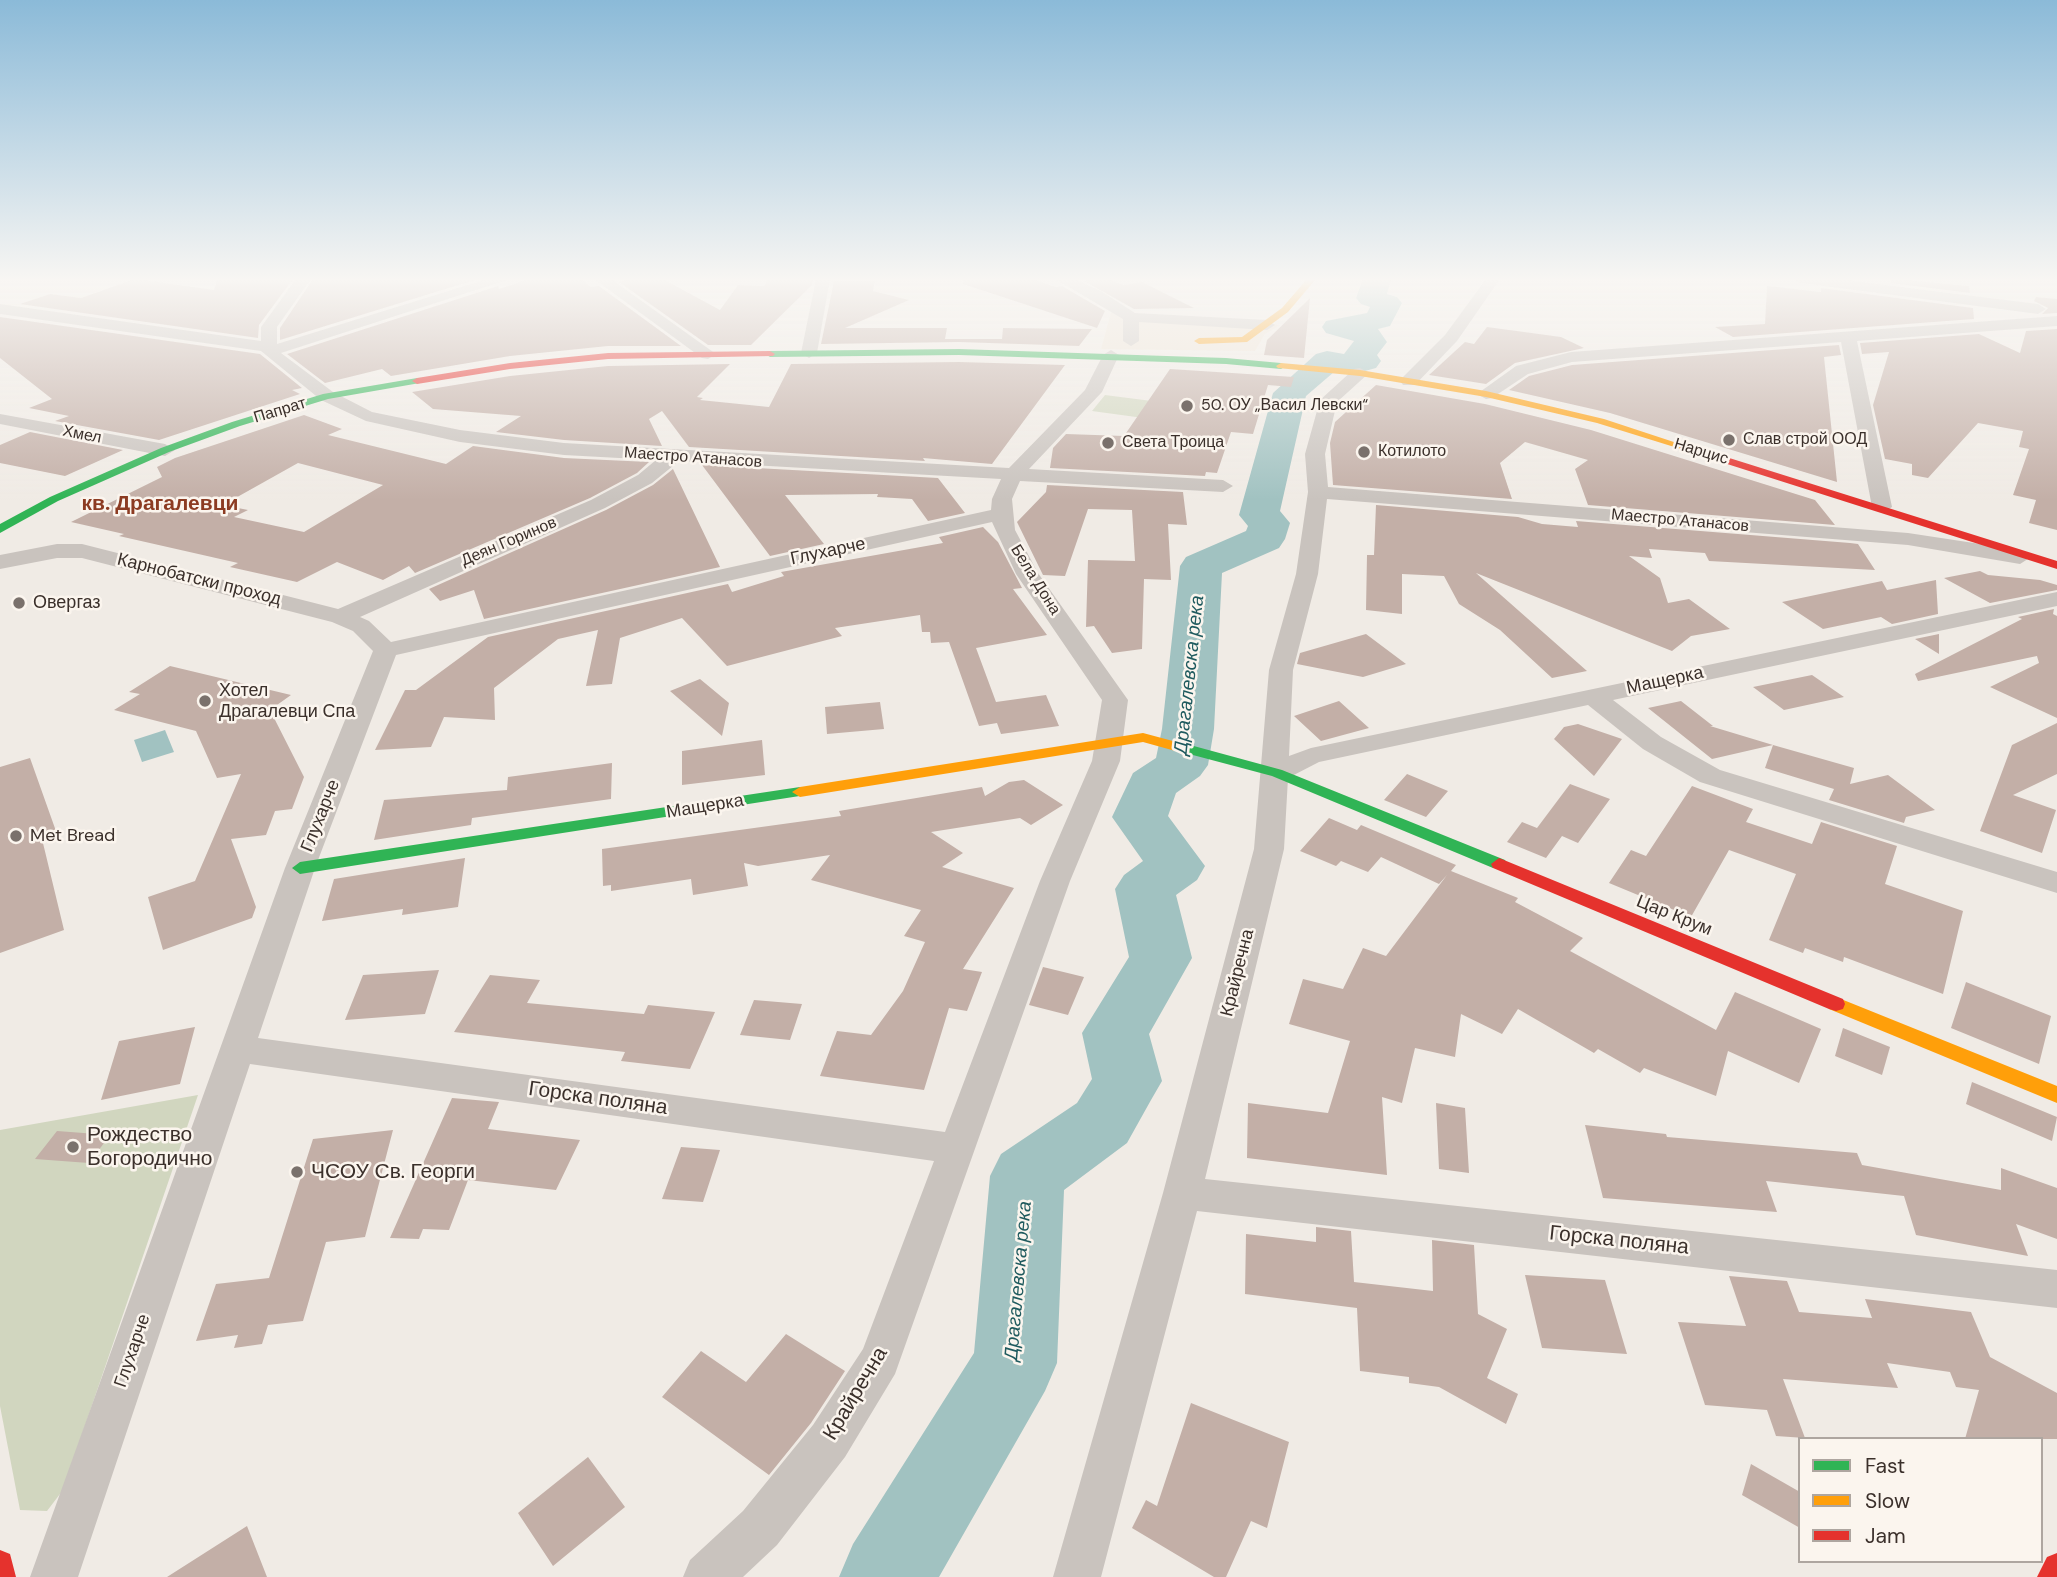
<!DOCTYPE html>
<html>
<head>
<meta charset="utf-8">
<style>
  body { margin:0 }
  #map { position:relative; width:2057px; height:1577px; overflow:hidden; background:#f0ebe5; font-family:"DM Sans",sans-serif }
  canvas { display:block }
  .legend { position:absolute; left:1798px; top:1437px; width:245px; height:126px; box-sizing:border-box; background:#fbf5ee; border:2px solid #aea6a0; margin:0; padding:9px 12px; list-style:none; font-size:21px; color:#3b302b }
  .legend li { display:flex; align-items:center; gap:14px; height:35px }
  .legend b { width:35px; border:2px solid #aea6a0 }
</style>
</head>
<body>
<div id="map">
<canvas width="2057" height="1577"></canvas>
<ul class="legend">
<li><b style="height:9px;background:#30b455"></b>Fast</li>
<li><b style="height:9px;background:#ff9f0a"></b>Slow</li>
<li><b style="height:9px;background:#e5322d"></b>Jam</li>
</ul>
</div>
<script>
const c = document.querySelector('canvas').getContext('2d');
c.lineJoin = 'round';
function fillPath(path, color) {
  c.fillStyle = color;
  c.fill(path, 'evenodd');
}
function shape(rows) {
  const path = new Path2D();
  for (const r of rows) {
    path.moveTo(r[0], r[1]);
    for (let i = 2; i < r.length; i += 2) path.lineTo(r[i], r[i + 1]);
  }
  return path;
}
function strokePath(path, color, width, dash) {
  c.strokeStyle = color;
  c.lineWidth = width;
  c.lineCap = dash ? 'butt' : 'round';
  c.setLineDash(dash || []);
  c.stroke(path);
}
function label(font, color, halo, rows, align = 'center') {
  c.font = font + ' "DM Sans",sans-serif';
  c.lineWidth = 5;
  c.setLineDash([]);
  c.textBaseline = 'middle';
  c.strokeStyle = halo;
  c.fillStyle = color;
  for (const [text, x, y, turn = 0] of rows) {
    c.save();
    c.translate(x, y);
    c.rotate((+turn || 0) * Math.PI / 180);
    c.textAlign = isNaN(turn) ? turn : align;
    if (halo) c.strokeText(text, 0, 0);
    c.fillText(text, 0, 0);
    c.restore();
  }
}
fillPath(shape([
  [1105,395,1191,406,1180,423,1092,411],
  [198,1095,63,1490,47,1511,20,1510,0,1406,0,1130]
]), '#d1d6bf');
fillPath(shape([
  [1111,312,1260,321,1280,325,1265,334,1255,351,1101,349]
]), '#eee3d5');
fillPath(shape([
  [165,730,174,752,142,762,134,740]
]), '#a1c2c1');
fillPath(shape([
  [1363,279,1391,279,1387,294,1397,297,1402,303,1390,326,1378,329,1387,342,1377,355,1381,361,1376,368,1365,371,1334,372,1306,396,1280,511,1290,523,1285,539,1279,548,1222,573,1214,729,1208,765,1200,776,1176,793,1168,816,1205,866,1197,880,1176,895,1192,958,1149,1034,1162,1081,1151,1100,1127,1143,1064,1190,1057,1363,1045,1391,939,1577,839,1577,853,1544,974,1353,990,1176,1001,1154,1077,1103,1092,1079,1082,1033,1129,957,1115,889,1124,875,1143,861,1112,817,1133,773,1156,758,1162,729,1180,566,1186,557,1246,531,1248,526,1239,515,1273,393,1316,354,1327,351,1344,354,1354,341,1326,333,1322,327,1326,321,1367,313,1370,307,1361,304,1356,298,1363,279]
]), '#a1c2c1');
fillPath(shape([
  [135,279,214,290,218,279,293,279,259,325,258,338,20,304,50,294,81,298],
  [313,279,478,279,280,340,280,328],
  [530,279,581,279,591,287,599,286,681,346,608,346,510,356,391,376,382,369,325,383,287,354,498,286,499,289],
  [633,279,663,279,720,310,738,285,764,286,768,279,813,279,812,285,751,345,708,345,619,282],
  [964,279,1031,279,1056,287,1062,286,1105,311,1097,328,963,284],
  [1107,279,1123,285,1142,282,1194,308,1134,309,1084,281],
  [1891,279,1969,286,1970,293,1891,283],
  [834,281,875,281,873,291,909,300,845,328,947,328,945,339,1002,339,1003,328,1092,329,1079,346,959,342,821,344],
  [1767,286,1821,292,1821,288,1973,308,1974,319,1733,337,1715,327,1765,324],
  [2036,297,2057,299,2057,313,2042,314,2048,308,2034,301],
  [1310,298,1304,358,1264,355,1267,340],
  [0,317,260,354,302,388,292,390,300,394,159,440,55,421,69,416,29,408,52,399,0,358],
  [1487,327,1561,337,1584,348,1515,363,1486,384,1429,375,1465,342,1474,344],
  [2057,329,2057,530,2029,523,2036,500,2013,495,2029,449,2019,447,2023,431,1978,423,1928,478,1912,475,1912,464,1885,459,1873,405,1889,352,1862,354,1860,343,1979,334,2020,353,2026,331],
  [1839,345,1841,355,1824,357,1837,482,1610,413,1509,390,1529,376,1572,365],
  [959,362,1065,365,992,464,923,458,925,461,689,447,662,411,649,419,662,446,564,440,496,432,521,416,433,409,412,392,510,376,608,366,730,364,697,397,703,398,700,400,769,407,791,364],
  [1170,369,1294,377,1291,387,1268,385,1253,434,1231,432,1217,473,1206,472,1205,476,1050,468,1053,448,1066,434,1124,436],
  [1376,385,1485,404,1591,430,1815,500,1835,525,1588,505,1575,469,1588,460,1525,442,1500,463,1512,499,1333,485,1330,443,1335,422],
  [304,415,342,429,328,435,446,464,473,446,564,458,649,462,637,473,590,498,415,573,409,566,383,580,337,562,297,582,230,567,238,563,119,536,124,534,71,522,162,477,157,467,175,458],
  [298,463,383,485,304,532,234,517,248,510,223,505],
  [30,432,123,450,65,476,0,463,0,445],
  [702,465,938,478,965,513,928,521,912,499,877,497,878,494,785,495,824,544,770,556],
  [673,469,720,567,484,619,474,590,440,601,429,589,606,510,653,485],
  [1047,485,1183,492,1187,525,1168,524,1171,580,1144,579,1142,649,1112,653,1094,626,1086,627,1088,560,1135,561,1132,510,1088,509,1065,576,1043,575,1017,522,1046,492],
  [1376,505,1518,517,1542,524,1578,527,1576,521,1850,543,1858,544,1875,570,1709,561,1705,553,1649,549,1652,558,1629,556,1660,578,1668,603,1689,599,1730,629,1691,636,1672,651,1476,573,1587,671,1552,678,1500,630,1459,604,1444,576,1402,574,1402,614,1366,610,1367,555,1374,555],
  [983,527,998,542,1022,588,1013,589,1047,635,976,648,996,702,1046,695,1059,726,1001,734,997,723,979,726,949,642,931,643,930,632,922,632,920,615,835,628,842,636,727,666,682,618,620,638,612,684,586,686,598,630,558,639,494,688,495,720,444,717,431,747,375,750,405,690,416,690,488,637,728,584,732,592,784,576,781,572,943,543,939,537],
  [1980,571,1988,575,2040,580,2057,585,2057,590,1990,603,1944,578],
  [1936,580,1938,614,1892,624,1881,617,1823,629,1782,602,1882,581,1887,590],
  [2054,609,2053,614,2057,616,2057,718,1990,687,2039,663,2037,656,1918,681,1915,674,2022,619,2018,617],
  [1366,634,1406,664,1363,677,1297,664,1300,653],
  [1939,634,1939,654,1915,639],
  [170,666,291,695,270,710,304,777,292,809,275,811,266,835,231,839,256,907,252,918,163,950,148,897,195,881,241,774,217,778,196,731,114,710,140,694,129,692],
  [1812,675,1844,697,1784,710,1753,687],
  [700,679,729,703,722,736,670,691],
  [1339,701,1369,728,1321,741,1294,716],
  [1681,701,1713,726,1710,726,1773,745,1712,759,1648,708],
  [880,702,884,729,827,734,825,707],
  [2057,723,2057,774,2013,795,2056,810,2042,853,1980,831,2012,745],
  [1578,724,1622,739,1594,776,1554,739,1564,727],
  [762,740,765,775,682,785,682,751],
  [1773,745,1854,768,1850,784,1888,775,1935,810,1906,817,1904,823,1829,800,1834,789,1765,768],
  [30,758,57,834,42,839,64,930,0,953,0,767],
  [612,763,611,799,472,818,471,825,374,840,384,800,507,790,508,777],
  [1407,774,1448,791,1426,817,1384,800],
  [1024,780,1063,805,1031,825,1020,818,931,832,963,853,942,867,1014,888,963,969,982,972,967,1011,949,1008,924,1090,820,1076,837,1031,871,1035,903,991,925,942,904,936,921,910,811,880,830,855,758,866,744,863,748,886,693,895,691,879,611,891,611,885,603,886,602,849,841,816,839,811,982,787,985,796,1009,782],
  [1570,784,1610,799,1578,843,1562,836,1546,858,1507,842,1522,822,1537,828],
  [1692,786,1753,809,1746,822,1812,844,1821,822,1897,846,1885,884,1963,911,1943,994,1844,957,1843,962,1805,948,1803,953,1769,940,1796,874,1729,850,1691,917,1609,883,1631,850,1646,856],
  [1329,818,1357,830,1361,825,1456,865,1451,871,1518,898,1515,902,1583,938,1570,951,1716,1030,1735,992,1821,1029,1799,1083,1728,1051,1716,1096,1644,1068,1640,1073,1598,1049,1594,1053,1518,1009,1502,1034,1461,1014,1455,1057,1415,1048,1402,1103,1382,1097,1387,1175,1247,1158,1248,1103,1328,1113,1350,1041,1289,1024,1303,979,1343,989,1363,948,1386,956,1447,875,1439,884,1381,857,1368,872,1341,861,1336,866,1300,851],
  [465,858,458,907,402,915,403,909,322,921,334,879],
  [1043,967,1084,977,1068,1015,1029,1005],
  [439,970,425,1014,345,1020,363,975],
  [490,975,540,980,527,1003,644,1014,648,1005,715,1012,690,1069,621,1061,625,1052,454,1032],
  [1966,982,2051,1016,2039,1064,1951,1028],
  [754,1000,802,1004,790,1040,740,1035],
  [195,1027,180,1084,101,1100,119,1041],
  [1843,1028,1890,1047,1882,1075,1835,1056],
  [1972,1082,2057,1117,2052,1141,1966,1104],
  [452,1098,499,1102,488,1129,580,1140,556,1190,468,1180,449,1230,423,1229,419,1239,390,1238],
  [1436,1103,1465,1108,1469,1173,1439,1169],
  [1585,1125,1666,1134,1667,1137,1857,1153,1862,1165,2001,1190,2001,1168,2057,1188,2057,1239,2016,1224,2028,1256,1916,1235,1904,1196,1766,1181,1777,1212,1603,1198],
  [393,1130,365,1237,326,1242,303,1321,268,1325,262,1344,234,1348,238,1335,196,1341,216,1284,269,1278,313,1139],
  [57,1131,110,1135,89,1163,35,1159],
  [681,1147,720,1150,703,1202,662,1199],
  [1316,1227,1351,1231,1354,1282,1433,1291,1432,1240,1474,1245,1478,1314,1507,1329,1487,1378,1518,1394,1506,1424,1439,1387,1409,1383,1409,1377,1360,1371,1357,1308,1245,1294,1246,1234,1316,1242],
  [1525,1275,1605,1280,1627,1354,1542,1348],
  [1729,1276,1787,1281,1799,1312,1872,1318,1865,1299,1971,1312,1990,1357,2057,1393,2057,1439,1965,1439,1979,1390,1956,1387,1950,1372,1887,1363,1898,1388,1783,1379,1805,1438,1776,1436,1767,1410,1705,1405,1678,1322,1746,1326],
  [786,1334,845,1371,811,1423,769,1475,662,1397,701,1351,746,1382],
  [1191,1403,1289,1442,1267,1528,1251,1521,1226,1577,1214,1577,1132,1528,1146,1500,1157,1506],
  [588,1457,625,1507,553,1566,518,1513],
  [1751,1464,1800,1492,1800,1528,1742,1495],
  [247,1526,267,1577,167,1577]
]), '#c3afa7');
fillPath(shape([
  [296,279,311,279,277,327,277,344,487,279,510,279,281,353,333,392,372,412,460,430,564,443,1009,468,1085,390,1103,355,1111,350,1119,355,1102,392,1029,469,1223,480,1233,486,1223,492,1020,481,1012,499,1015,530,1038,573,1128,700,1120,761,1070,881,895,1374,845,1457,777,1545,743,1577,683,1577,690,1560,743,1511,813,1425,863,1349,934,1161,250,1064,78,1577,30,1577,285,868,373,651,353,631,332,622,82,558,57,558,0,569,0,555,57,544,82,544,338,609,591,500,638,475,656,460,564,455,460,442,366,421,321,400,261,351,0,314,0,304,261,341,261,327,296,279],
  [679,461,1001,479,992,499,991,510,391,642,369,621,360,617,605,508,652,483,679,461],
  [992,522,1016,574,1102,700,1092,761,1040,881,945,1132,258,1038,315,868,396,655,992,522],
  [594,279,611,279,716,354,708,359,702,358,594,279],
  [816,279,830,279,817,353,809,358,801,353,816,279],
  [1055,279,1074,279,1101,291,1135,313,1267,320,1275,325,1267,330,1139,322,1139,341,1131,346,1123,341,1123,319,1055,279],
  [1486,279,1500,279,1457,341,1415,385,1403,385,1400,381,1403,377,1445,335,1486,279],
  [1794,279,1837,279,2038,304,2046,309,2038,314,1801,283,1794,279],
  [2057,316,2057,326,1857,341,1892,507,1882,513,1872,507,1841,342,1572,362,1528,374,1492,398,1486,399,1477,394,1516,366,1571,352,2057,316],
  [1360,368,1369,373,1337,402,1325,454,1328,487,1908,533,2020,550,2031,557,2020,564,1908,545,1327,499,1318,574,1293,670,1289,756,1311,748,2057,592,2057,606,1613,700,1661,737,1720,770,2057,872,2057,893,1700,782,1643,749,1588,705,1319,762,1288,778,1284,849,1205,1179,2057,1270,2057,1308,1197,1211,1101,1577,1053,1577,1163,1193,1254,849,1269,670,1296,574,1308,492,1305,454,1320,400,1354,369,1360,368],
  [0,414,165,444,175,450,165,456,0,424,0,414]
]), '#c9c3be');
fillPath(shape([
  [959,349,1226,358,1281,363,1286,366,1281,369,1226,364,959,355,770,357,765,354,770,351,959,349],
  [417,378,422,381,420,383,328,399,240,426,169,452,58,501,0,533,0,524,50,497,161,448,232,422,323,394,417,378],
  [1179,742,1282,770,1505,860,1507,864,1505,868,1493,868,1272,776,1174,750,1171,747,1174,744,1179,742],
  [800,787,806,789,808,792,806,795,300,874,292,868,300,862,800,787]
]), '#30b455');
fillPath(shape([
  [1307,279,1316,279,1288,312,1247,342,1199,344,1194,341,1199,338,1242,337,1282,308,1307,279],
  [1281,363,1360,370,1486,391,1604,419,1689,447,1684,450,1597,423,1486,397,1360,376,1278,368,1276,366,1281,363],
  [1143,733,1184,744,1187,747,1179,752,1143,742,800,797,792,792,800,787,1143,733],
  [1836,997,2057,1086,2057,1103,1829,1009,1827,1004,1829,999,1836,997]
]), '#ff9f0a');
fillPath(shape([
  [770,351,775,354,773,356,608,359,510,369,417,384,412,381,417,378,510,363,608,353,770,351],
  [1680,445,1688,445,2057,561,2057,569,1680,449,1680,445],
  [1499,858,1843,999,1845,1004,1843,1009,1836,1011,1829,1009,1493,868,1491,864,1499,858],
  [0,1550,10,1554,16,1577,0,1577,0,1550],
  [2057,1553,2057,1577,2037,1577,2047,1557,2057,1553]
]), '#e5322d');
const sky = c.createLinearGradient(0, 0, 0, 500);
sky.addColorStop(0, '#8bbad8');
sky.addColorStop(0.56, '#f8f6f3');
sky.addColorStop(1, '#f8f6f300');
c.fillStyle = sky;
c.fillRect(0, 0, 2057, 500);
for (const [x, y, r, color] of [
  [1187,406,7,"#7a716c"],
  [1729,440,7,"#7a716c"],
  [1108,443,7,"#7a716c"],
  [1364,452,7,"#7a716c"],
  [19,603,7,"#7a716c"],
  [205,701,7,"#7a716c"],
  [16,836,7,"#7a716c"],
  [73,1147,7,"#7a716c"],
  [297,1172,7,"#7a716c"]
]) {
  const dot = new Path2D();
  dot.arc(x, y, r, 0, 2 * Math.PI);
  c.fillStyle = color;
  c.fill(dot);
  strokePath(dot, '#fbf5ee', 2.5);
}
label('16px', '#3b302b', '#fbf5ee', [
  ["50. ОУ „Васил Левски“",1201,406],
  ["Слав строй ООД",1743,440],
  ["Света Троица",1122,443],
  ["Котилото",1378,452]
], 'left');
label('16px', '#3b302b', '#fbf5ee', [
  ["Папрат",280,411,-17],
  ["Хмел",82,435,11],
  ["Нарцис",1701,452,17],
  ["Маестро Атанасов",693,458,4],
  ["Маестро Атанасов",1680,521,5],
  ["Деян Горинов",509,542,-23],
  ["Бела Дона",1035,580,58]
]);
label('18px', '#3b302b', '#fbf5ee', [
  ["Глухарче",828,552,-12],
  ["Карнобатски проход",199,580,14],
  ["Мащерка",1665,681,-12],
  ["Мащерка",705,807,-9],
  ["Глухарче",321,816,-68],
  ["Цар Крум",1674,916,22],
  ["Крайречна",1238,973,-76],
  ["Глухарче",133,1351,-71]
]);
label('18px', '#3b302b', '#fbf5ee', [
  ["Овергаз",33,603],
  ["Хотел",219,691],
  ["Драгалевци Спа",219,712],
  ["Met Bread",30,836]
], 'left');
label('italic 19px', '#1f5a5e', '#fbf5ee', [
  ["Драгалевска река",1190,675,-84],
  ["Драгалевска река",1019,1281,-85]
]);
label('bold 21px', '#8c3b22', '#fbf5ee', [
  ["кв. Драгалевци",160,504]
]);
label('21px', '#3b302b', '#fbf5ee', [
  ["Горска поляна",598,1099,8],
  ["Горска поляна",1619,1241,6],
  ["Крайречна",856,1394,-59]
]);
label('21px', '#3b302b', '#fbf5ee', [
  ["Рождество",87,1135],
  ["Богородично",87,1159],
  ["ЧСОУ Св. Георги",311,1172]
], 'left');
</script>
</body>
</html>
